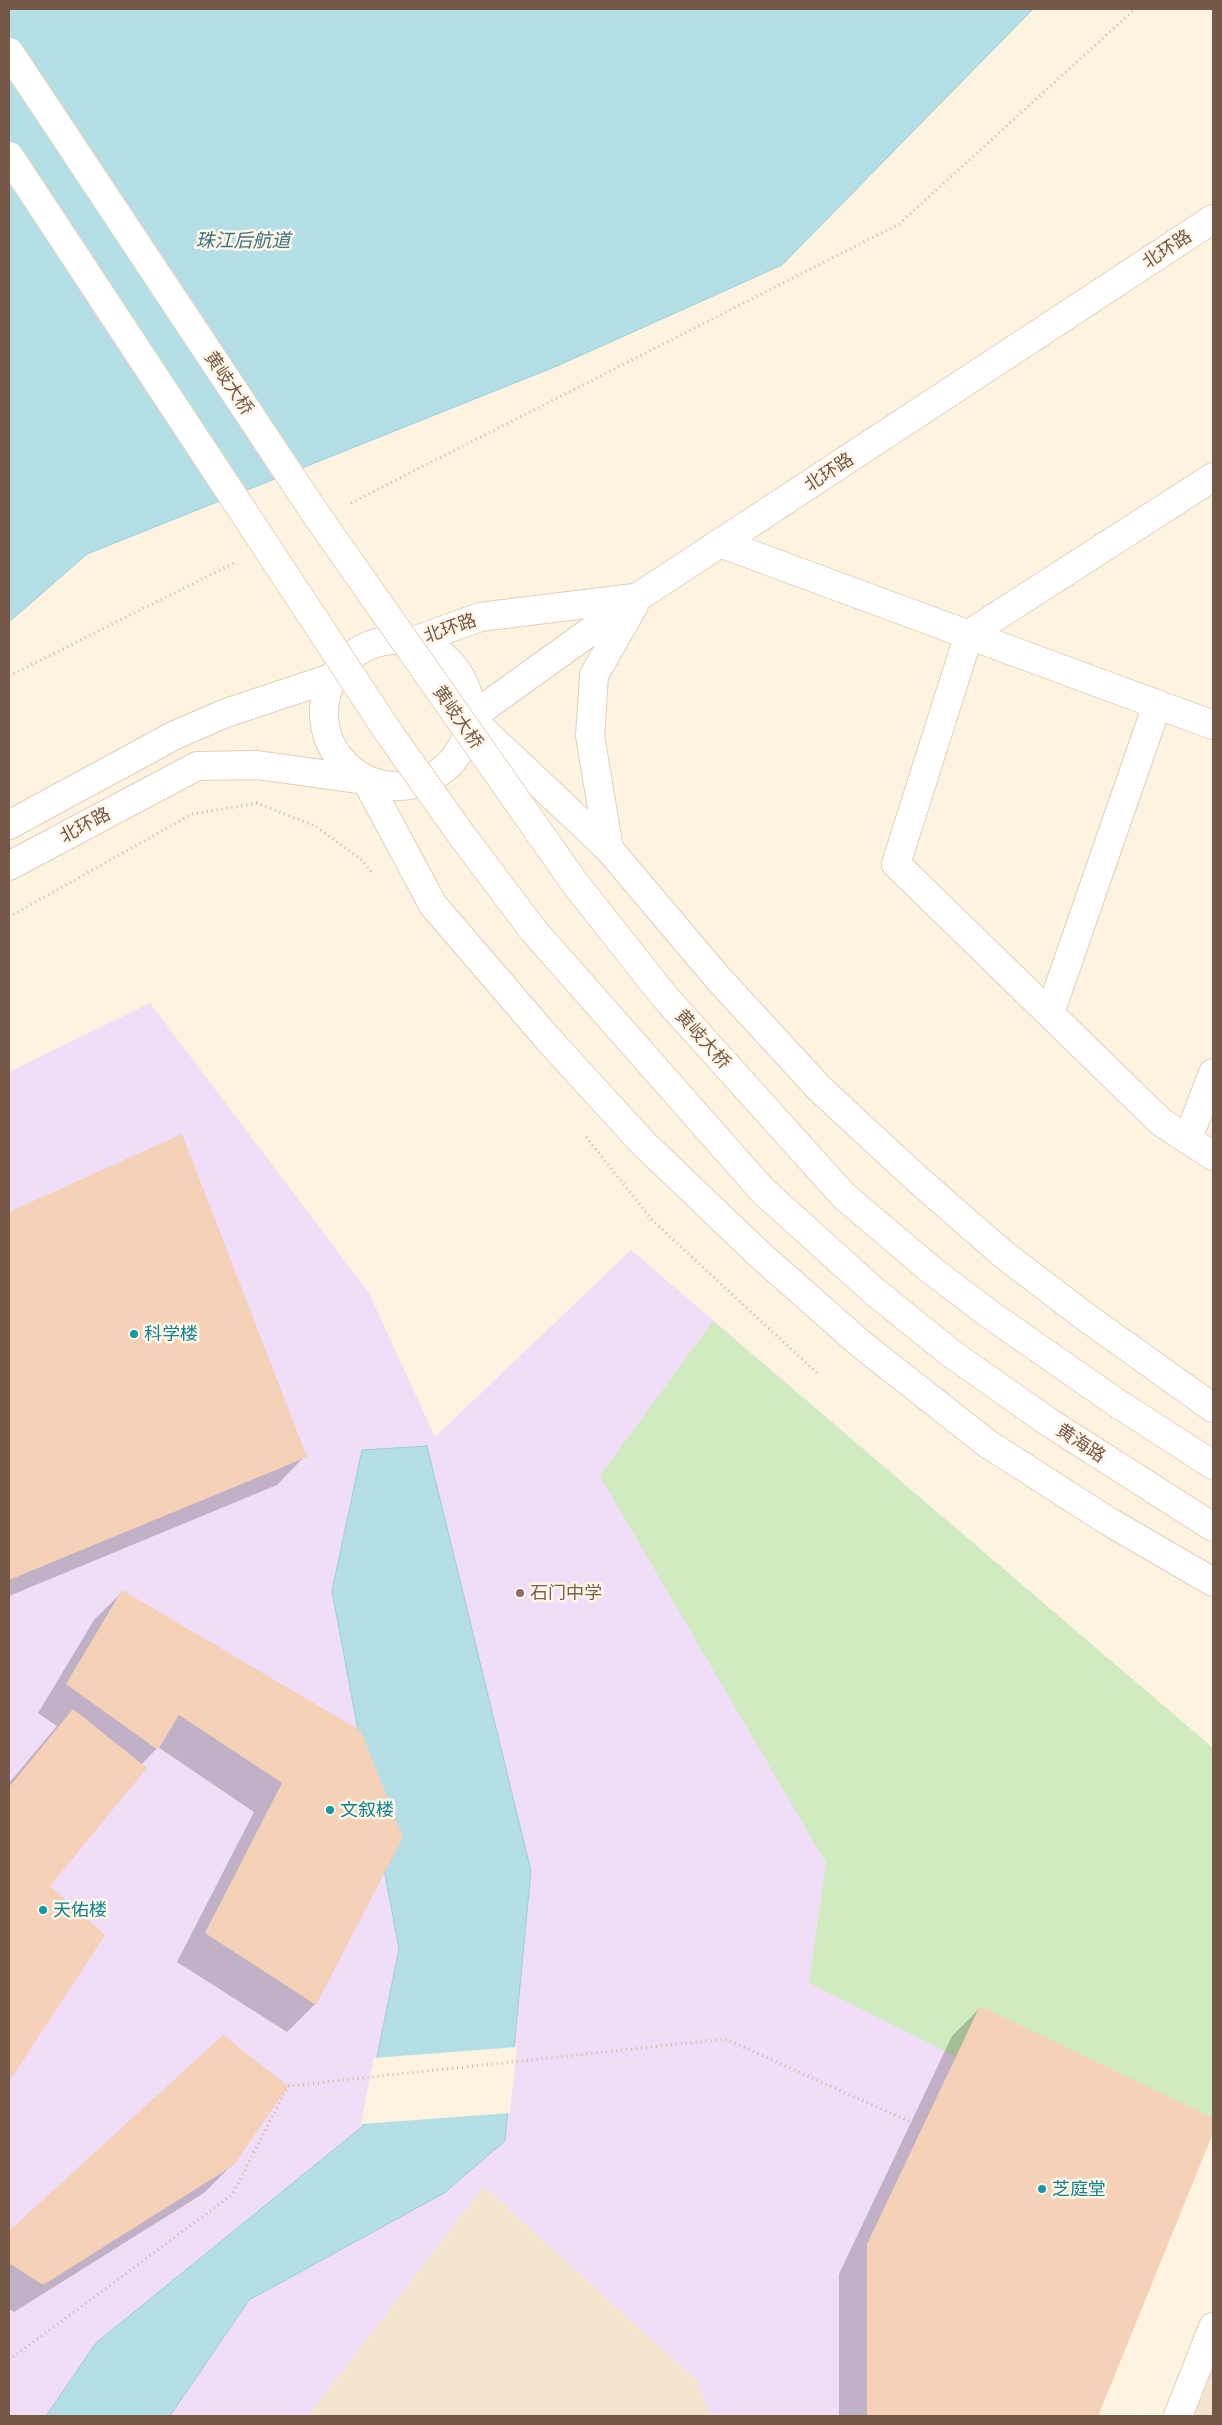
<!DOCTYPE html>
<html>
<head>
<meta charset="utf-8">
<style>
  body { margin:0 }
  #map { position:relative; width:1222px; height:2425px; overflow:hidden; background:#fdf3e1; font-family:"Exo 2",sans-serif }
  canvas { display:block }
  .frame { position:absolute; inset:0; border:10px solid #755847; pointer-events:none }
</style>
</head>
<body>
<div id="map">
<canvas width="1222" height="2425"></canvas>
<div class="frame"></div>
</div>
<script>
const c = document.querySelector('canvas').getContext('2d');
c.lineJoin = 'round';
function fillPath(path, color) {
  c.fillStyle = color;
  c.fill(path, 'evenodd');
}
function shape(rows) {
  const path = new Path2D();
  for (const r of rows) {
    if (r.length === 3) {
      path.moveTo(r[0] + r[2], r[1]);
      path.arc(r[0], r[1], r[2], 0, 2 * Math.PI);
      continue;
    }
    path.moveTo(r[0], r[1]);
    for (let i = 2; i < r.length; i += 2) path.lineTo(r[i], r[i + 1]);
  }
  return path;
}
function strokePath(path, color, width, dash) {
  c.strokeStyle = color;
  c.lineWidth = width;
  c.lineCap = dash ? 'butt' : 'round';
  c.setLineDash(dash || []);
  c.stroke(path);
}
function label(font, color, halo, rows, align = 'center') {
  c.font = font + ' "Exo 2","Noto Sans SC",sans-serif';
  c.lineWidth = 5;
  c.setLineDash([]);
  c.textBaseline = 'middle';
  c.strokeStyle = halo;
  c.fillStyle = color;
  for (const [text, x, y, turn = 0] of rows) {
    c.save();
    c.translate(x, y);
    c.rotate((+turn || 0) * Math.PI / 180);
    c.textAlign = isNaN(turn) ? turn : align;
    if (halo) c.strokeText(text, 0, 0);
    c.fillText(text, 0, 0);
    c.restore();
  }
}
fillPath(shape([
  [484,2186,697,2381,711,2416,308,2416],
  [1213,2326,1213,2416,1178,2416]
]), '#f5e5cf');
fillPath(shape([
  [150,1003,369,1293,435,1437,631,1250,1213,1748,1213,2133,1098,2416,711,2416,697,2381,484,2186,308,2416,9,2416,9,1072]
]), '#f0def9');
fillPath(shape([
  [713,1321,1213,1748,1213,2118,980,2007,956,2057,809,1983,826,1863,600,1476]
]), '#d0ebbf');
const water = shape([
  [9,9,1033,9,782,265,557,366,87,554,9,622,9,9],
  [427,1446,531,1871,505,2141,444,2193,249,2300,170,2416,46,2416,96,2343,363,2126,399,1949,332,1591,362,1450,427,1446]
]);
fillPath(water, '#b5dfe7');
strokePath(water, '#9aceda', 1);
fillPath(shape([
  [517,2047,510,2113,361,2124,374,2058]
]), '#fdf3e1');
fillPath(shape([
  [181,1135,305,1456,277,1485,9,1596,9,1213],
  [122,1592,360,1732,315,2004,287,2032,177,1962,254,1812,158,1747,141,1765,48,1886,104,1935,9,2080,9,1783,57,1726,38,1713,94,1620],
  [980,2008,1213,2120,1213,2130,1097,2416,839,2416,839,2274,952,2036],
  [223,2037,233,2164,204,2193,14,2312,9,2309,9,2233]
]), '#0003');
fillPath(shape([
  [182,1134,307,1457,9,1580,9,1212],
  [122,1590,361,1731,403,1837,316,2005,205,1933,282,1783,179,1715,158,1750,66,1684],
  [73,1709,147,1768,50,1886,105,1935,9,2082,9,1787],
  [980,2006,1213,2118,1213,2133,1098,2416,867,2416,867,2244],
  [223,2035,288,2086,234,2165,43,2285,9,2263,9,2231]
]), '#f4d1b7');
const minor = shape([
  [1213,477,969,634,896,864,1161,1122,1213,1156],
  [720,543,1213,725],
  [470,718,609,849,717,977,820,1089,916,1178,1003,1254,1083,1315,1213,1408],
  [366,780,433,905,548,1039,643,1143,759,1254,862,1345,988,1444,1108,1521,1213,1582],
  [1050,1013,1157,705],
  [1188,1139,1213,1073]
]);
const tertiary = shape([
  [397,713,73],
  [411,642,480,617,634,598],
  [470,718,638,597,1213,219],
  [9,825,175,735,226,713,334,677],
  [609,849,590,736,594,675,634,605],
  [9,866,197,766,257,765,365,780],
  [1178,2416,1213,2327]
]);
const secondary = shape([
  [988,1313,1114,1401,1213,1465],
  [952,1354,1050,1423,1213,1527]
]);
strokePath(minor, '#e2cfbc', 30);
strokePath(tertiary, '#e2cfbc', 30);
strokePath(secondary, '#e9d2bc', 30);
strokePath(shape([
  [351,503,899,224,1135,9],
  [9,676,234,563],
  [9,917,192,814,257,803,315,826,362,860,373,874],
  [586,1137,652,1220,818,1374],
  [9,2360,232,2195,288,2086,725,2039,922,2127]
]), '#d8b49a', 3, [1, 4]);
strokePath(minor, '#fff', 28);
strokePath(tertiary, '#fff', 28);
strokePath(secondary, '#fff', 28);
const secondaryBridge = shape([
  [9,52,315,513,574,882,664,996,844,1196,930,1269,988,1313],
  [9,156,389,733,463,837,533,930,763,1191,875,1292,952,1354]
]);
strokePath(secondaryBridge, '#e9d2bc', 30, []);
strokePath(secondaryBridge, '#fff', 28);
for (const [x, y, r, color] of [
  [134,1334,5,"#0f9aa8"],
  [520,1593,5,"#8d6e63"],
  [330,1810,5,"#0f9aa8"],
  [43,1910,5,"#0f9aa8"],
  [1042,2189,5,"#0f9aa8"]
]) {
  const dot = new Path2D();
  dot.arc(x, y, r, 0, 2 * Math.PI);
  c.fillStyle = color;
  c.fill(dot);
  strokePath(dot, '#fff6e8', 2);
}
label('18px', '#755847', '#fff6e8', [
  ["北环路",1167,249,-33],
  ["黄岐大桥",229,383,56],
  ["北环路",829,472,-33],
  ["北环路",450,628,-19],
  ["黄岐大桥",458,717,55],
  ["北环路",85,825,-28],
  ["黄岐大桥",703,1039,48],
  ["黄海路",1081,1443,33]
]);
label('18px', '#0d838f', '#fff6e8', [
  ["科学楼",144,1334],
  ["文叙楼",340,1810],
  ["天佑楼",53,1910],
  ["芝庭堂",1052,2189]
], 'left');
label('18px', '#785e54', '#fff6e8', [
  ["石门中学",530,1593]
], 'left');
label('italic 19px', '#3c7683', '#fff6e8', [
  ["珠江后航道",243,241]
]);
</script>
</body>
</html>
